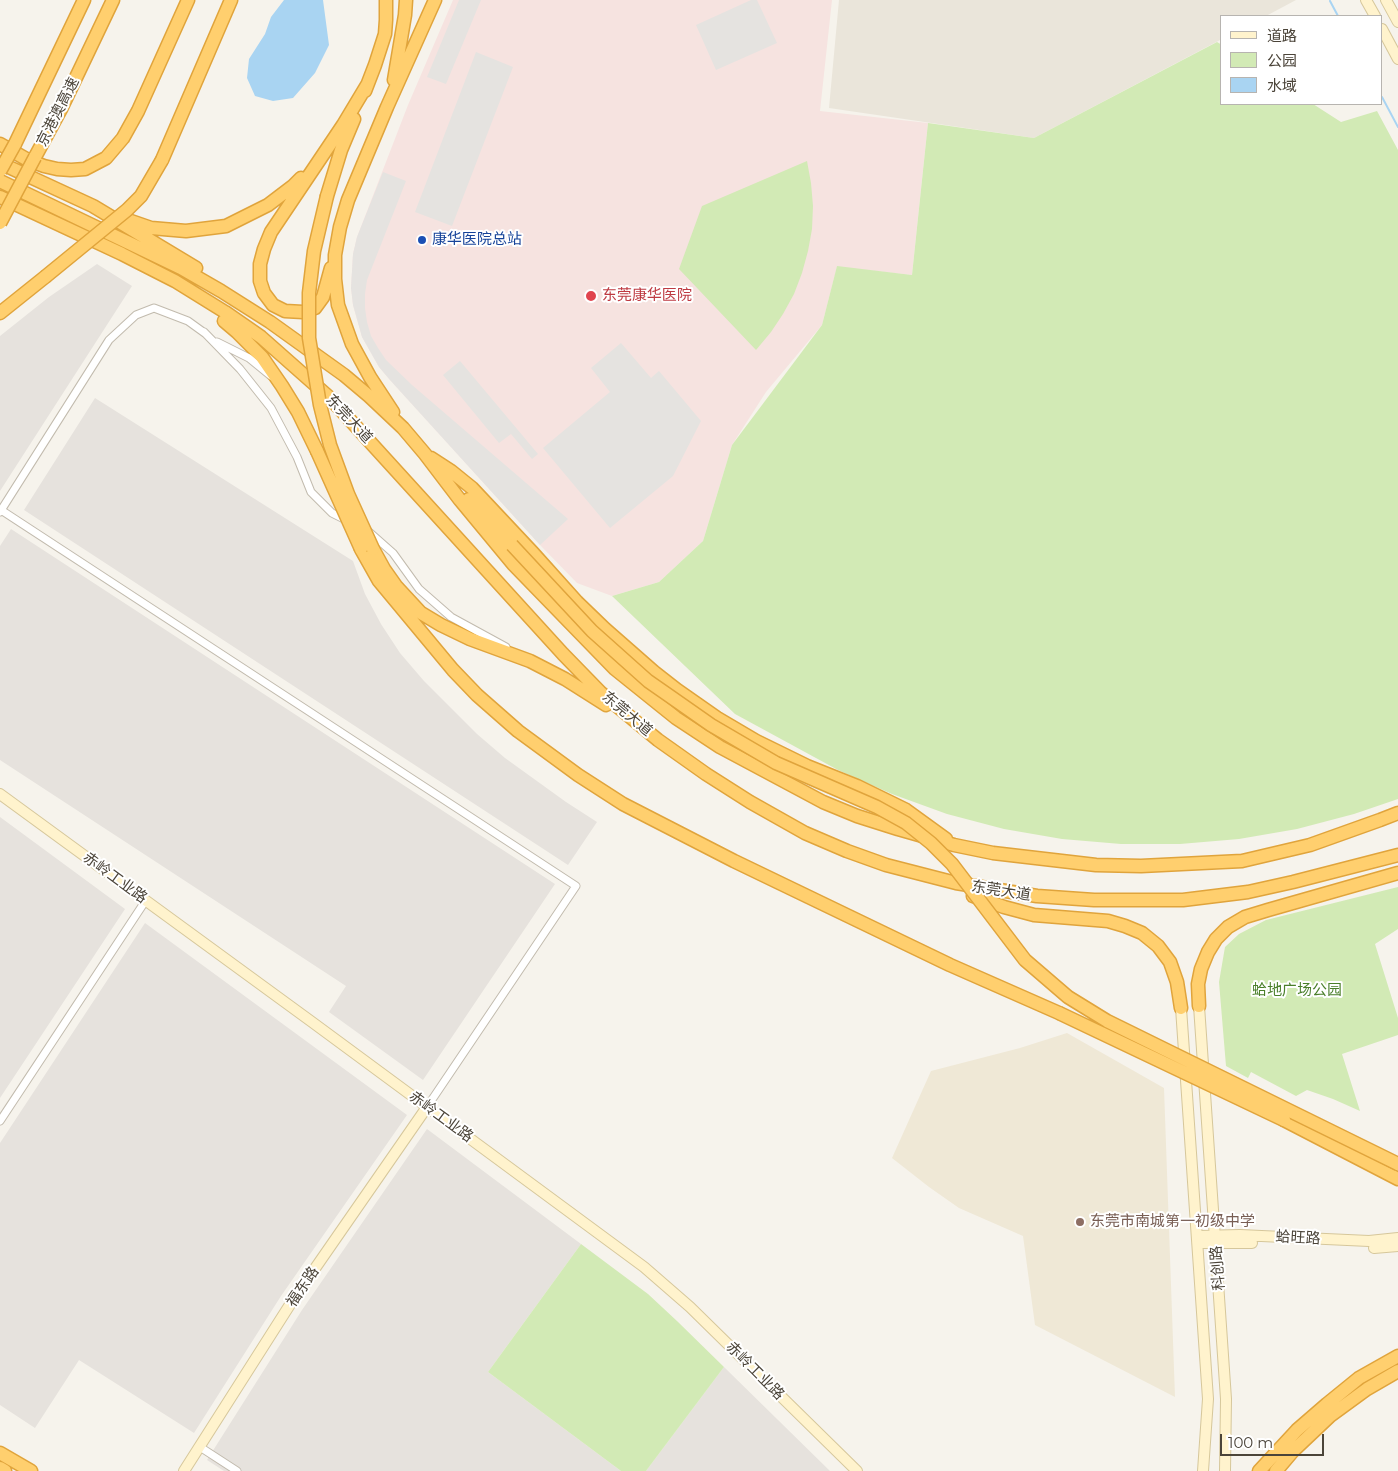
<!DOCTYPE html>
<html>
<head>
<meta charset="utf-8">
<style>
  body { margin:0 }
  #map { position:relative; width:1398px; height:1471px; overflow:hidden; background:#f6f3ec; font-family:Montserrat,"Noto Sans SC",sans-serif }
  canvas { display:block }
  .legend { position:absolute; left:1220px; top:15px; width:162px; height:90px; box-sizing:border-box; background:#fff; border:1px solid #b7b4b0; margin:0; padding:6px 9px; list-style:none; font-size:15px; color:#4b4439 }
  .legend li { display:flex; align-items:center; gap:10px; height:25px }
  .legend b { width:25px; border:1px solid #b7b4b0 }
  .scale { position:absolute; left:1220px; top:1434px; width:104px; height:22px; box-sizing:border-box; border:2px solid #4b4439; border-top:0; padding-left:6px; font-size:15px; line-height:18px; white-space:nowrap; color:#4b4439; -webkit-text-stroke:4px #fff; paint-order:stroke }
</style>
</head>
<body>
<div id="map">
<canvas width="1398" height="1471"></canvas>
<ul class="legend">
<li><b style="height:6px;background:#fff3cd"></b>道路</li>
<li><b style="height:14px;background:#d2eab5"></b>公园</li>
<li><b style="height:14px;background:#a9d4f2"></b>水域</li>
</ul>
<div class="scale">100 m</div>
</div>
<script>
const c = document.querySelector('canvas').getContext('2d');
c.lineJoin = 'round';
function fillPath(path, color) {
  c.fillStyle = color;
  c.fill(path, 'evenodd');
}
function shape(rows) {
  const path = new Path2D();
  for (const r of rows) {
    path.moveTo(r[0], r[1]);
    for (let i = 2; i < r.length; i += 2) path.lineTo(r[i], r[i + 1]);
  }
  return path;
}
function strokePath(path, color, width, dash) {
  c.strokeStyle = color;
  c.lineWidth = width;
  c.lineCap = dash ? 'butt' : 'round';
  c.setLineDash(dash || []);
  c.stroke(path);
}
function label(font, color, halo, rows, align = 'center') {
  c.font = font + ' Montserrat,"Noto Sans SC",sans-serif';
  c.lineWidth = 4;
  c.setLineDash([]);
  c.textBaseline = 'middle';
  c.strokeStyle = halo;
  c.fillStyle = color;
  for (const [text, x, y, turn = 0] of rows) {
    c.save();
    c.translate(x, y);
    c.rotate((+turn || 0) * Math.PI / 180);
    c.textAlign = isNaN(turn) ? turn : align;
    if (halo) c.strokeText(text, 0, 0);
    c.fillText(text, 0, 0);
    c.restore();
  }
}
fillPath(shape([
  [839,0,1296,0,1266,16,1222,16,1222,39,1034,138,829,108]
]), '#eae5da');
fillPath(shape([
  [97,264,132,286,0,491,0,336,49,297],
  [95,398,353,561,365,594,381,624,400,653,424,681,477,734,505,758,566,802,597,822,568,865,24,510],
  [11,529,555,884,423,1080,329,1012,346,986,0,760,0,546],
  [0,817,125,909,0,1098],
  [145,923,407,1115,281,1296,194,1433,79,1360,35,1428,0,1405,0,1143],
  [427,1129,581,1244,488,1372,621,1471,224,1471,207,1460,302,1310],
  [724,1367,830,1471,646,1471]
]), '#e6e2dd');
fillPath(shape([
  [1067,1033,1164,1088,1175,1397,1035,1325,1023,1236,959,1208,929,1187,892,1158,931,1071,1020,1048]
]), '#efe8d6');
fillPath(shape([
  [453,0,832,0,820,111,928,123,912,275,837,267,822,325,766,392,732,445,703,541,659,582,612,596,577,583,540,545,390,380,379,367,362,337,353,305,351,288,353,254,357,237,408,105]
]), '#f6e3e0');
fillPath(shape([
  [1217,42,1222,45,1222,104,1313,104,1341,122,1377,111,1398,150,1398,799,1354,814,1297,829,1239,839,1180,844,1121,844,1062,839,1004,829,947,814,892,794,838,770,735,714,612,596,659,582,703,541,732,445,822,325,837,266,912,275,928,123,1034,138],
  [807,161,811,183,813,206,812,229,808,251,802,273,794,294,783,314,771,332,756,350,679,269,702,206],
  [1398,887,1398,929,1375,944,1398,1018,1398,1035,1342,1054,1360,1111,1333,1099,1307,1090,1296,1096,1251,1072,1248,1078,1226,1066,1219,982,1225,947,1239,934,1266,920],
  [581,1244,648,1294,677,1321,724,1367,646,1471,621,1471,488,1372]
]), '#d2eab5');
fillPath(shape([
  [459,0,481,0,446,84,427,77],
  [751,0,757,0,777,43,716,70,696,25],
  [476,52,513,67,452,226,415,212],
  [383,172,406,181,367,280,365,294,365,308,367,322,371,336,378,348,386,360,412,385,568,519,540,545,390,380,379,367,362,337,353,305,351,288,353,254,357,237],
  [621,343,651,378,659,371,701,421,673,476,610,528,543,448,610,392,591,368],
  [460,361,538,454,532,459,511,434,499,443,443,375]
]), '#e5e3e0');
fillPath(shape([
  [284,0,323,0,329,45,315,73,293,98,273,101,255,96,247,78,249,59,265,34,271,17]
]), '#a9d4f2');
strokePath(shape([
  [1330,1,1338,16],
  [1382,97,1398,127]
]), '#a9d4f2', 2);
const street = shape([
  [204,332,240,369,271,408,297,457,311,492,332,513,346,520],
  [217,342,249,358,271,376],
  [1,510,576,886,427,1107],
  [0,512,109,340,136,315,154,308,188,321,206,334],
  [367,530,393,553,419,589,451,617,506,647],
  [0,1121,146,900],
  [200,1447,237,1471]
]);
const secondary = shape([
  [1366,0,1375,16],
  [1386,0,1398,22],
  [1382,29,1398,59],
  [0,794,312,1022,644,1267,690,1307,857,1471],
  [1199,1006,1226,1399,1225,1471],
  [1181,1008,1208,1399,1203,1471],
  [1198,1236,1240,1235,1369,1241,1398,1238],
  [1198,1243,1252,1243],
  [1374,1248,1398,1246],
  [184,1471,291,1303,427,1107]
]);
const highway = shape([
  [394,80,405,15,406,0],
  [365,91,375,65,385,34,386,20,386,0],
  [0,144,28,160,44,166,57,169,71,170,85,169,106,158,123,138,138,111,188,0],
  [15,144,84,0],
  [35,157,61,109,113,0],
  [162,160,231,0],
  [0,163,93,206,196,268],
  [0,181,181,268,221,291,270,322,344,375,369,396,403,428,425,454,460,500,513,564,615,669,676,718,720,747,823,802,857,816,898,829,954,845,993,853,1096,865,1141,866,1242,861,1310,845,1380,820,1398,813],
  [327,196,341,150,354,119],
  [0,197,122,254,175,281,225,312,261,337,330,398,563,654,600,692,658,740,706,774,750,802,805,833,847,851,886,865,956,883,1037,896,1094,900,1183,900,1248,892,1293,882,1398,855],
  [125,219,151,228,186,231,226,226,268,205,293,186,301,178],
  [331,268,323,297,315,308,303,312,285,311,273,305,264,293,260,281,260,264,264,249,271,232,343,125,367,85],
  [0,313,45,277],
  [224,321,237,332,262,357,282,386,298,412,317,451],
  [393,412,370,377,352,344,338,305,335,279,335,255,340,227,348,200,387,107,435,0],
  [431,458,451,471,472,488,533,553,577,602,605,629,654,672,677,690,717,718,756,741,807,766,857,786,906,810,946,839],
  [469,499,512,545],
  [361,549,379,581,453,670,477,695,518,731,578,775,623,804,734,861,950,965,1059,1013],
  [373,549,384,569,396,586,421,613,441,625,470,639,530,661,565,679,606,705],
  [973,896,1004,907,1034,915,1108,921,1125,926,1142,933,1158,946,1170,962,1177,982,1181,1008],
  [1199,1006,1198,984,1201,969,1208,952,1216,939,1228,927,1245,917,1268,910,1398,873],
  [1284,1120,1398,1179],
  [0,1453,31,1471],
  [0,1468,5,1471],
  [1259,1471,1297,1430,1327,1404,1359,1378,1398,1356],
  [1276,1471,1293,1451,1330,1416,1367,1389,1398,1371]
]);
strokePath(street, '#c2bbae', 9);
strokePath(secondary, '#d6c79b', 12);
strokePath(highway, '#e0a43c', 15);
strokePath(street, '#fff', 7);
strokePath(secondary, '#fff3cd', 10);
strokePath(highway, '#ffcf6e', 12);
const highwayBridge = shape([
  [0,171,15,144],
  [327,196,314,251,309,293,309,338,320,405,330,445,348,494,373,549],
  [0,223,35,157],
  [45,277,127,210,141,196,162,160],
  [317,451,361,549],
  [512,545,592,631,648,681,671,697,711,725,776,763,877,807,906,823,931,843,952,864,1025,960,1068,997,1107,1021,1398,1164],
  [1059,1013,1284,1120]
]);
strokePath(highwayBridge, '#e0a43c', 15, []);
strokePath(highwayBridge, '#ffcf6e', 12);
for (const [x, y, r, color] of [
  [422,240,5,"#1a4fb4"],
  [591,296,6,"#e0444e"],
  [1080,1222,5,"#8d6e63"]
]) {
  const dot = new Path2D();
  dot.arc(x, y, r, 0, 2 * Math.PI);
  c.fillStyle = color;
  c.fill(dot);
  strokePath(dot, '#fff', 2);
}
label('15px', '#4b4439', '#fff', [
  ["京港澳高速",58,112,-63],
  ["东莞大道",349,419,47],
  ["东莞大道",627,714,40],
  ["赤岭工业路",115,878,36],
  ["东莞大道",1001,891,9],
  ["赤岭工业路",441,1117,36],
  ["蛤旺路",1298,1238,3],
  ["科创路",1218,1268,-94],
  ["福东路",303,1287,-56],
  ["赤岭工业路",755,1371,45]
]);
label('15px', '#164399', '#fff', [
  ["康华医院总站",432,240]
], 'left');
label('15px', '#be3a42', '#fff', [
  ["东莞康华医院",602,296]
], 'left');
label('15px', '#4a7f2a', '#fff', [
  ["蛤地广场公园",1297,991]
]);
label('15px', '#785e54', '#fff', [
  ["东莞市南城第一初级中学",1090,1222]
], 'left');
</script>
</body>
</html>
